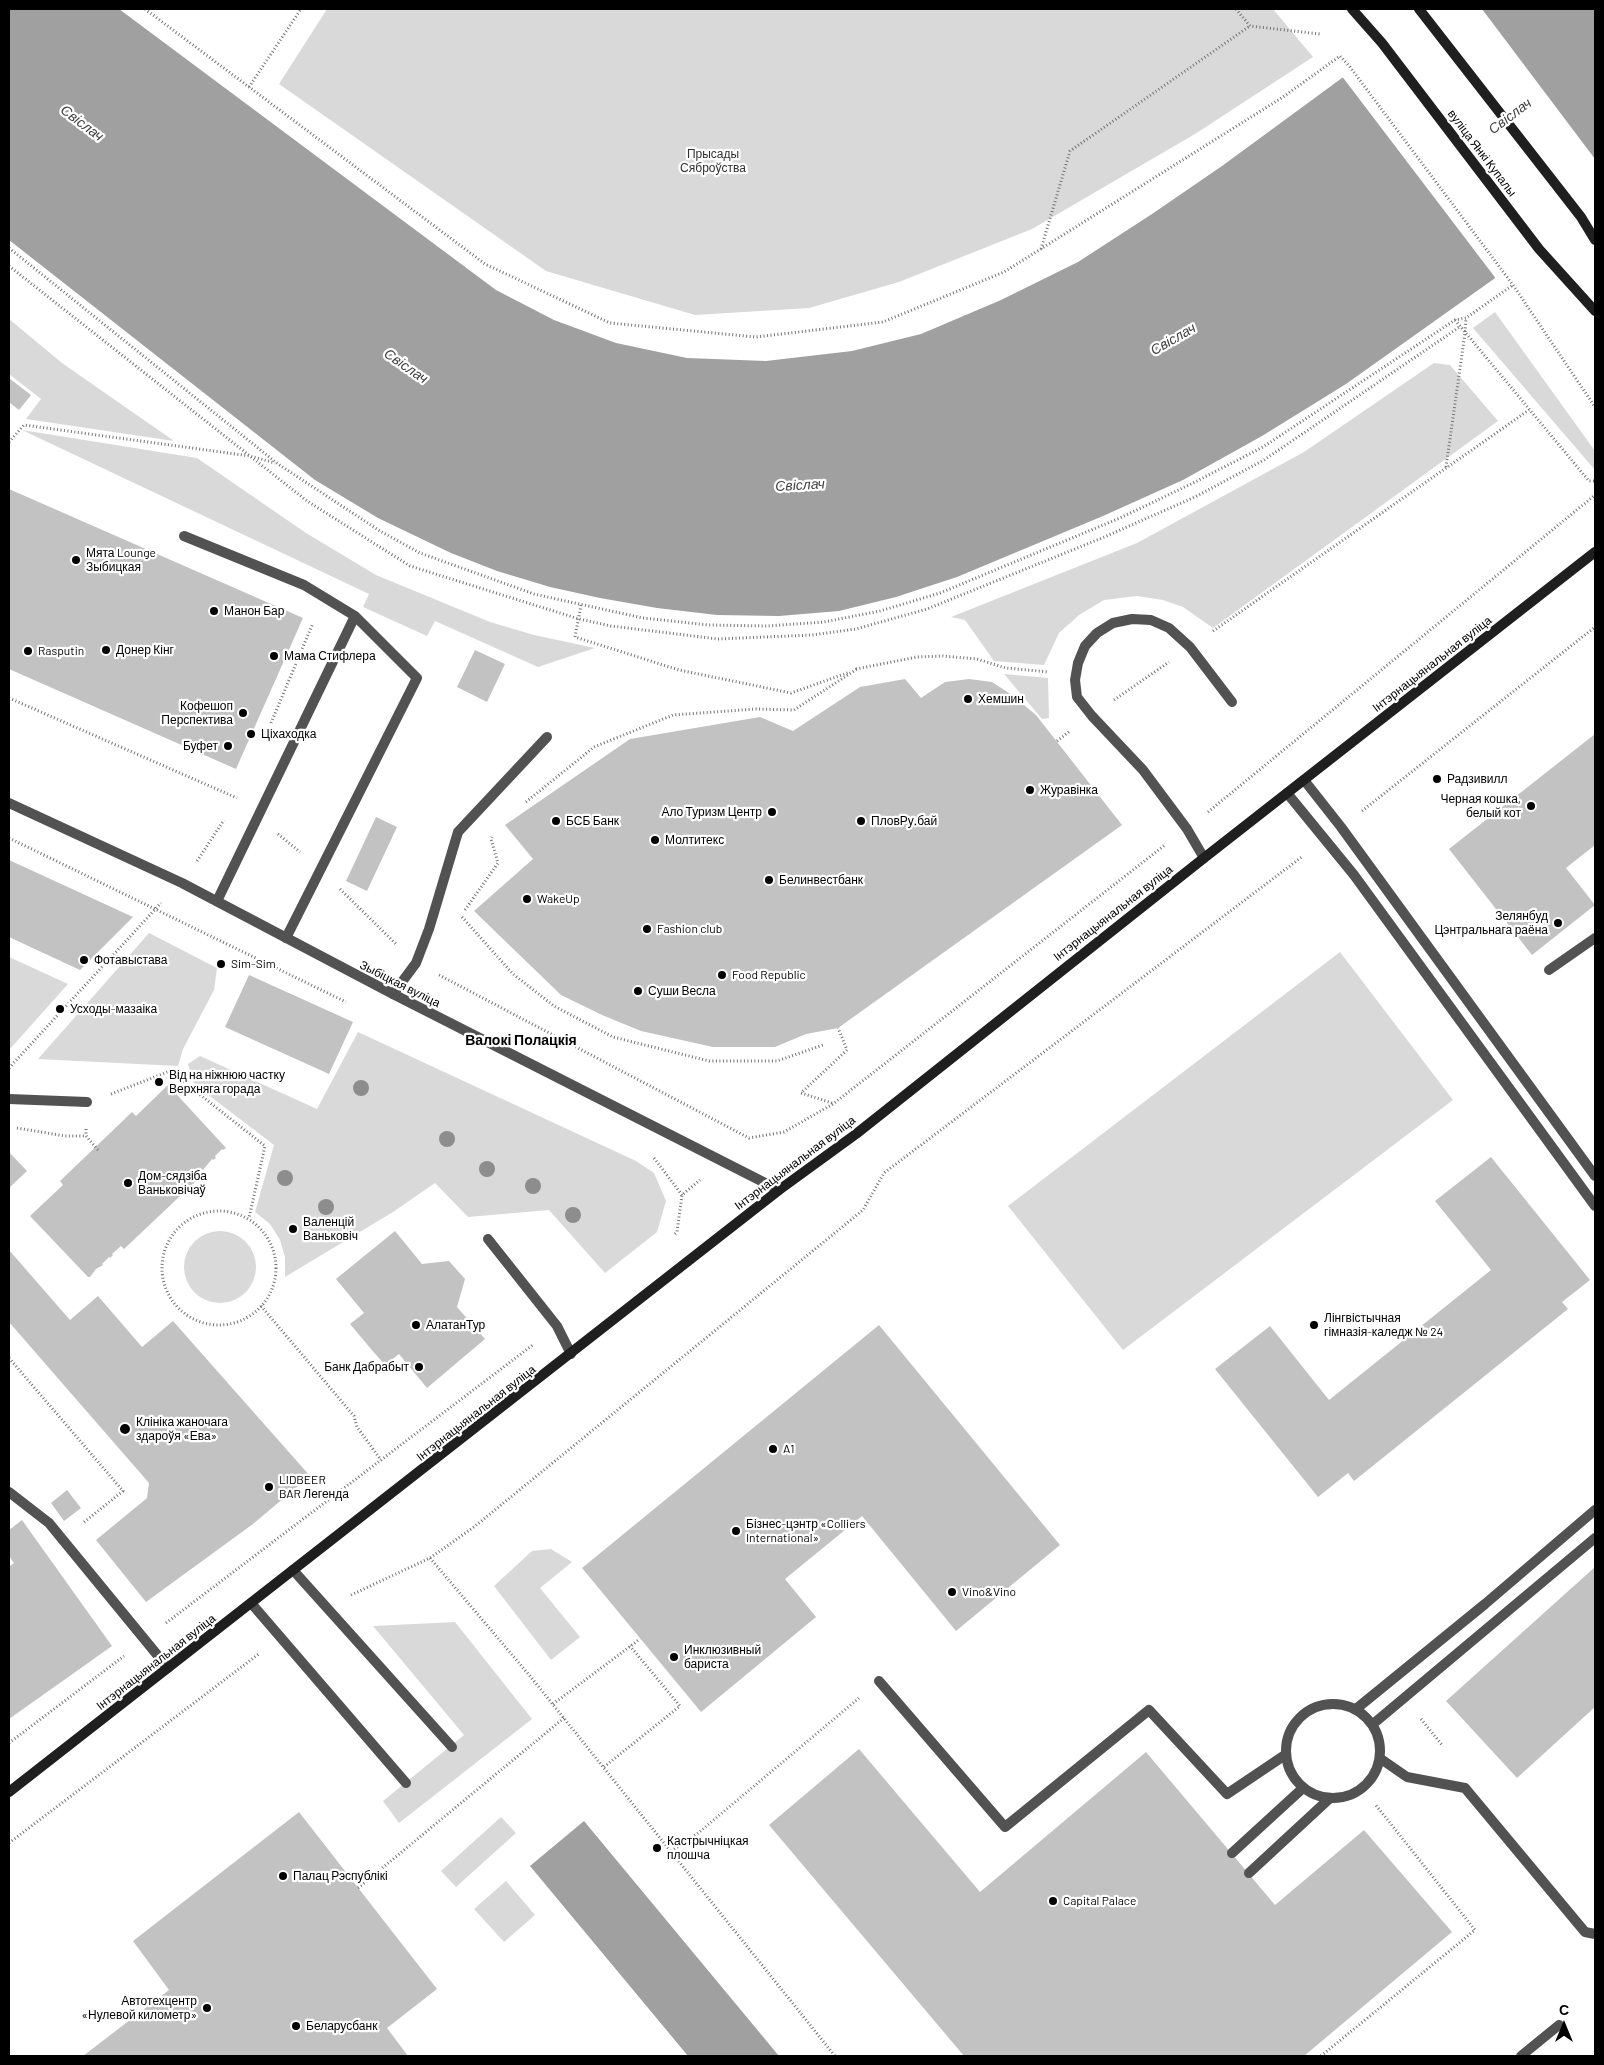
<!DOCTYPE html>
<html>
<head>
<meta charset="utf-8">
<style>
  body { margin:0 }
  #map { position:relative; width:1604px; height:2065px; overflow:hidden; background:#fff; font-family:Barlow,sans-serif }
  canvas { display:block }
  .frame { position:absolute; inset:0; border:10px solid #000; pointer-events:none }
  .north { position:absolute; left:1539px; top:2000px; width:50px; height:50px; -webkit-text-stroke:4px #fff; paint-order:stroke; rotate:0deg; font-size:14px; font-weight:700; line-height:20px; text-align:center; color:#000 }
  .north::after { content:''; display:block; margin:auto; width:18px; height:22px; background:#000; clip-path:polygon(50% 0,100% 100%,50% 72%,0 100%) }
</style>
</head>
<body>
<div id="map">
<canvas width="1604" height="2065"></canvas>
<div class="frame"></div>
<div class="north">С</div>
</div>
<script>
const c = document.querySelector('canvas').getContext('2d');
c.lineJoin = 'round';
function fillPath(path, color) {
  c.fillStyle = color;
  c.fill(path, 'evenodd');
}
function shape(rows) {
  const path = new Path2D();
  for (const r of rows) {
    if (r.length === 3) {
      path.moveTo(r[0] + r[2], r[1]);
      path.arc(r[0], r[1], r[2], 0, 2 * Math.PI);
      continue;
    }
    path.moveTo(r[0], r[1]);
    for (let i = 2; i < r.length; i += 2) path.lineTo(r[i], r[i + 1]);
  }
  return path;
}
function strokePath(path, color, width, dash) {
  c.strokeStyle = color;
  c.lineWidth = width;
  c.lineCap = dash ? 'butt' : 'round';
  c.setLineDash(dash || []);
  c.stroke(path);
}
function label(font, color, halo, rows, align = 'center') {
  c.font = font + ' Barlow,sans-serif';
  c.lineWidth = 4.5;
  c.setLineDash([]);
  c.textBaseline = 'middle';
  c.strokeStyle = halo;
  c.fillStyle = color;
  for (const [text, x, y, turn = 0] of rows) {
    c.save();
    c.translate(x, y);
    c.rotate((+turn || 0) * Math.PI / 180);
    c.textAlign = isNaN(turn) ? turn : align;
    if (halo) c.strokeText(text, 0, 0);
    c.fillText(text, 0, 0);
    c.restore();
  }
}
fillPath(shape([
  [327,9,1273,9,1313,57,1195,134,1032,229,899,282,809,308,695,315,546,271,279,84],
  [1495,312,1595,451,1595,470,1473,328],
  [9,319,62,363,174,441,26,419,41,399,9,374],
  [1434,363,1450,365,1498,421,1213,628,1183,607,1163,600,1137,596,1104,600,1079,615,1059,633,1044,665,994,661,965,620,951,617,1137,543,1304,452],
  [22,430,197,458,306,533,376,575,490,622,534,635,595,648,538,667,435,621,427,636,363,607,369,594],
  [1004,674,1048,678,1049,718,1042,719],
  [149,933,217,968,214,990,183,1049,178,1066,38,1059],
  [1340,952,1453,1100,1123,1350,1008,1206],
  [9,957,68,984,9,1050],
  [358,1032,636,1161,654,1173,666,1201,657,1232,605,1273,549,1210,468,1217,435,1183,393,1212,285,1277,285,1257,280,1240,270,1224,255,1212,274,1145,194,1084,188,1064,200,1056,317,1109],
  [220,1267,36],
  [551,1549,572,1562,540,1588,580,1637,551,1660,494,1586,532,1551],
  [455,1622,532,1719,399,1823,383,1801,464,1735,373,1626],
  [501,1817,516,1833,456,1887,441,1871],
  [506,1881,535,1915,504,1942,474,1909]
]), '#d9d9d9');
fillPath(shape([
  [9,9,119,9,496,290,554,320,616,343,687,358,766,361,852,351,921,334,1001,300,1078,262,1152,214,1222,166,1436,9,1595,9,1595,204,1491,281,1346,384,1262,436,1183,480,1103,516,957,577,896,597,839,611,779,616,717,615,657,608,600,598,550,587,497,571,451,553,378,518,315,480,9,240],
  [584,1821,779,2056,688,2056,530,1866]
]), '#a0a0a0');
fillPath(shape([
  [1432,9,1482,9,1595,159,1595,207,1497,280,1341,75]
]), '#fff');
fillPath(shape([
  [9,378,31,395,19,410,9,402],
  [9,489,303,618,236,769,9,669],
  [475,650,505,664,487,702,457,687],
  [905,679,921,698,945,682,969,679,992,682,1012,695,1036,715,1122,825,838,1028,806,1034,775,1047,713,1047,641,1031,602,1015,561,995,474,911,533,859,505,825,630,739,760,717,793,731,860,687],
  [1595,734,1595,845,1566,868,1595,905,1532,955,1449,849],
  [376,817,397,827,367,891,346,881],
  [9,860,133,917,80,970,9,937],
  [249,975,353,1022,329,1074,225,1027],
  [168,1085,226,1148,223,1150,222,1149,215,1156,216,1158,213,1160,212,1159,203,1170,202,1169,193,1177,196,1181,124,1249,121,1246,112,1254,113,1255,110,1258,109,1257,102,1264,103,1265,96,1269,90,1277,88,1277,30,1216,63,1185,60,1181,132,1112,136,1116],
  [9,1152,27,1171,9,1188],
  [1491,1157,1590,1280,1562,1302,1568,1309,1354,1481,1348,1473,1318,1497,1215,1369,1270,1326,1329,1400,1491,1270,1435,1201],
  [395,1231,422,1264,449,1261,465,1279,457,1307,485,1339,427,1388,399,1354,385,1365,371,1349,350,1324,364,1313,336,1279],
  [9,1250,70,1320,98,1296,142,1347,173,1321,310,1476,253,1524,146,1602,96,1540,147,1498,149,1483,9,1322],
  [879,1325,1060,1545,956,1631,862,1516,785,1579,816,1617,701,1712,582,1568],
  [67,1490,81,1508,64,1521,51,1503],
  [22,1520,112,1646,9,1719,9,1567,14,1563,9,1556,9,1530],
  [1595,1567,1595,1707,1517,1778,1446,1701],
  [859,1749,980,1892,1146,1752,1275,1905,1364,1830,1452,1932,1304,2056,964,2056,769,1825],
  [299,1812,437,1989,387,2028,408,2056,83,2056,169,1990,133,1941]
]), '#c2c2c2');
strokePath(shape([
  [145,9,485,264,610,323,756,337,883,322,1004,272,1283,97,1340,56,1350,67,1513,285,1595,407],
  [1236,9,1250,26,1320,34],
  [249,87,301,9],
  [9,248,278,464,380,531,420,553,534,594,643,618,709,625,767,626,824,622,880,611,940,593,1120,518,1191,484,1263,447,1455,320,1466,318,1513,285],
  [1041,249,1070,151,1250,26],
  [9,266,307,501,410,566,579,619,611,626,718,639,812,635,856,629,927,609,1102,538,1195,497,1264,460,1461,326],
  [1455,320,1589,481,1595,481],
  [9,442,24,425,250,456,275,463],
  [1446,467,1465,333,1466,318],
  [581,605,575,637,679,670,791,693,850,672],
  [1213,631,1529,410],
  [856,669,917,657,943,656,977,659,1006,668,1049,672],
  [9,698,237,798],
  [1114,700,1169,662],
  [271,723,313,623],
  [1057,741,1070,731],
  [526,802,594,747,673,715,756,709,794,710,857,669],
  [1362,811,1595,627],
  [1208,812,1595,495],
  [278,834,300,852],
  [9,838,346,1002],
  [197,861,224,820],
  [340,889,396,944],
  [465,910,498,863,491,839,492,837],
  [462,917,513,974,554,1006,613,1037,709,1061,777,1061,823,1045],
  [439,975,749,1138,784,1132,833,1104,1165,845],
  [9,1068,161,903],
  [111,1094,170,1071,265,1146,249,1218],
  [832,1103,801,1093,847,1050,838,1028],
  [17,1128,65,1136,86,1136],
  [86,1129,86,1136,99,1151],
  [654,1158,682,1195],
  [219,1268,57],
  [675,1234,677,1232,682,1195,700,1180],
  [261,1306,354,1416,357,1427,381,1460],
  [9,1358,123,1491,83,1523],
  [430,1558,530,1676,835,2056],
  [351,1595,430,1558,474,1527,863,1210,884,1173,1303,856],
  [166,1623,534,1344],
  [553,1704,640,1639],
  [1421,1719,1442,1745],
  [9,1743,124,1656],
  [604,1767,680,1706,630,1646],
  [9,1843,260,1653],
  [671,1851,697,1834,859,1698],
  [358,1888,564,1718],
  [1321,2056,1475,1930,1375,1804]
]), '#747474', 3, [1, 2.5]);
strokePath(shape([
  [184,536,304,585,355,616],
  [1304,780,1341,827,1595,1176],
  [1287,793,1354,875,1595,1206],
  [1204,858,1187,829,1143,770,1092,716,1077,697,1075,680,1078,663,1085,646,1097,633,1113,623,1132,619,1151,620,1169,628,1190,647,1232,702],
  [217,901,355,616,417,678,286,938],
  [1549,970,1595,938],
  [393,994,416,963,429,929,458,832,547,737],
  [9,1099,87,1102],
  [488,1239,557,1326,571,1354],
  [9,1492,49,1523,168,1668],
  [293,1570,452,1747],
  [251,1603,406,1783],
  [879,1681,1005,1827,1149,1710,1227,1794,1285,1755],
  [1333,1751,47],
  [1356,1709,1485,1604,1595,1510],
  [1373,1724,1595,1538],
  [1381,1759,1407,1777,1465,1788,1585,1932,1595,1934],
  [1232,1853,1303,1788],
  [1249,1873,1329,1799],
  [1521,2056,1559,2025]
]), '#525252', 10);
strokePath(shape([
  [9,803,182,883,393,994,779,1190]
]), '#525252', 10);
strokePath(shape([
  [1352,9,1382,43,1539,249,1595,311],
  [1419,9,1581,217,1595,240],
  [9,1792,779,1190,856,1134,1204,858,1595,552]
]), '#1f1f1f', 10);
c.fillStyle = '#8d8d8d';
for (const [x, y] of [
  [361,1088],
  [447,1139],
  [487,1169],
  [285,1178],
  [533,1186],
  [326,1207],
  [573,1215]
]) {
  c.beginPath();
  c.arc(x, y, 8, 0, 2 * Math.PI);
  c.fill();
}
for (const [x, y, r, color] of [
  [76,560,5,"#000"],
  [214,611,5,"#000"],
  [106,650,5,"#000"],
  [28,651,5,"#000"],
  [274,656,5,"#000"],
  [968,699,5,"#000"],
  [243,713,5,"#000"],
  [251,734,5,"#000"],
  [228,746,5,"#000"],
  [1437,779,5,"#000"],
  [1030,790,5,"#000"],
  [1531,806,5,"#000"],
  [772,812,5,"#000"],
  [556,821,5,"#000"],
  [861,821,5,"#000"],
  [655,840,5,"#000"],
  [769,880,5,"#000"],
  [527,899,5,"#000"],
  [1558,923,5,"#000"],
  [647,929,5,"#000"],
  [84,960,5,"#000"],
  [221,964,5,"#000"],
  [722,975,5,"#000"],
  [638,991,5,"#000"],
  [60,1009,5,"#000"],
  [159,1082,5,"#000"],
  [128,1183,5,"#000"],
  [293,1229,5,"#000"],
  [416,1325,5,"#000"],
  [1314,1325,5,"#000"],
  [419,1367,5,"#000"],
  [125,1429,6,"#000"],
  [773,1449,5,"#000"],
  [269,1487,5,"#000"],
  [736,1531,5,"#000"],
  [952,1592,5,"#000"],
  [674,1657,5,"#000"],
  [657,1848,5,"#000"],
  [283,1876,5,"#000"],
  [1053,1901,5,"#000"],
  [207,2008,5,"#000"],
  [296,2026,5,"#000"]
]) {
  const dot = new Path2D();
  dot.arc(x, y, r, 0, 2 * Math.PI);
  c.fillStyle = color;
  c.fill(dot);
  strokePath(dot, '#fff', 2);
}
label('12px', '#000', '#fff', [
  ["вуліца Янкі Купалы",1482,153,53],
  ["Інтэрнацыянальная вуліца",1432,664,-38],
  ["Інтэрнацыянальная вуліца",1113,913,-38],
  ["Зыбіцкая вуліца",400,984,27],
  ["Інтэрнацыянальная вуліца",795,1163,-37],
  ["Інтэрнацыянальная вуліца",476,1413,-38],
  ["Інтэрнацыянальная вуліца",156,1662,-38]
]);
label('12px', '#303030', '#fff', [
  ["Прысады",713,154],
  ["Сяброўства",713,168]
]);
label('12px', '#000', '#fff', [
  ["Мята Lounge",86,553],
  ["Зыбицкая",86,567],
  ["Манон Бар",224,611],
  ["Донер Кінг",116,650],
  ["Rasputin",38,651],
  ["Мама Стифлера",284,656],
  ["Хемшин",978,699],
  ["Кофешоп",233,706,"right"],
  ["Перспектива",233,720,"right"],
  ["Ціхаходка",261,734],
  ["Буфет",218,746,"right"],
  ["Радзивилл",1447,779],
  ["Журавінка",1040,790],
  ["Черная кошка,",1521,799,"right"],
  ["белый кот",1521,813,"right"],
  ["Ало Туризм Центр",762,812,"right"],
  ["БСБ Банк",566,821],
  ["ПловРу.бай",871,821],
  ["Молтитекс",665,840],
  ["Белинвестбанк",779,880],
  ["WakeUp",537,899],
  ["Зелянбуд",1548,916,"right"],
  ["Цэнтральнага раёна",1548,930,"right"],
  ["Fashion club",657,929],
  ["Фотавыстава",94,960],
  ["Sim-Sim",231,964],
  ["Food Republic",732,975],
  ["Суши Весла",648,991],
  ["Усходы-мазаіка",70,1009],
  ["Від на ніжнюю частку",169,1075],
  ["Верхняга горада",169,1089],
  ["Дом-сядзіба",138,1176],
  ["Ваньковічаў",138,1190],
  ["Валенцій",303,1222],
  ["Ваньковіч",303,1236],
  ["Лінгвістычная",1324,1318],
  ["гімназія-каледж № 24",1324,1332],
  ["АлатанТур",426,1325],
  ["Банк Дабрабыт",409,1367,"right"],
  ["Клініка жаночага",136,1422],
  ["здароўя «Ева»",136,1436],
  ["A1",783,1449],
  ["LIDBEER",279,1480],
  ["BAR Легенда",279,1494],
  ["Бізнес-цэнтр «Colliers",746,1524],
  ["International»",746,1538],
  ["Vino&Vino",962,1592],
  ["Инклюзивный",684,1650],
  ["бариста",684,1664],
  ["Кастрычніцкая",667,1841],
  ["плошча",667,1855],
  ["Палац Рэспублікі",293,1876],
  ["Capital Palace",1063,1901],
  ["Автотехцентр",197,2001,"right"],
  ["«Нулевой километр»",197,2015,"right"],
  ["Беларусбанк",306,2026]
], 'left');
label('italic 14px', '#414141', '#fff', [
  ["Свіслач",1510,116,-37],
  ["Свіслач",82,123,37],
  ["Свіслач",1173,339,-30],
  ["Свіслач",406,366,35],
  ["Свіслач",800,485,-3]
]);
label('bold 14px', '#000', '#fff', [
  ["Валокі Полацкія",521,1040]
]);
</script>
</body>
</html>
